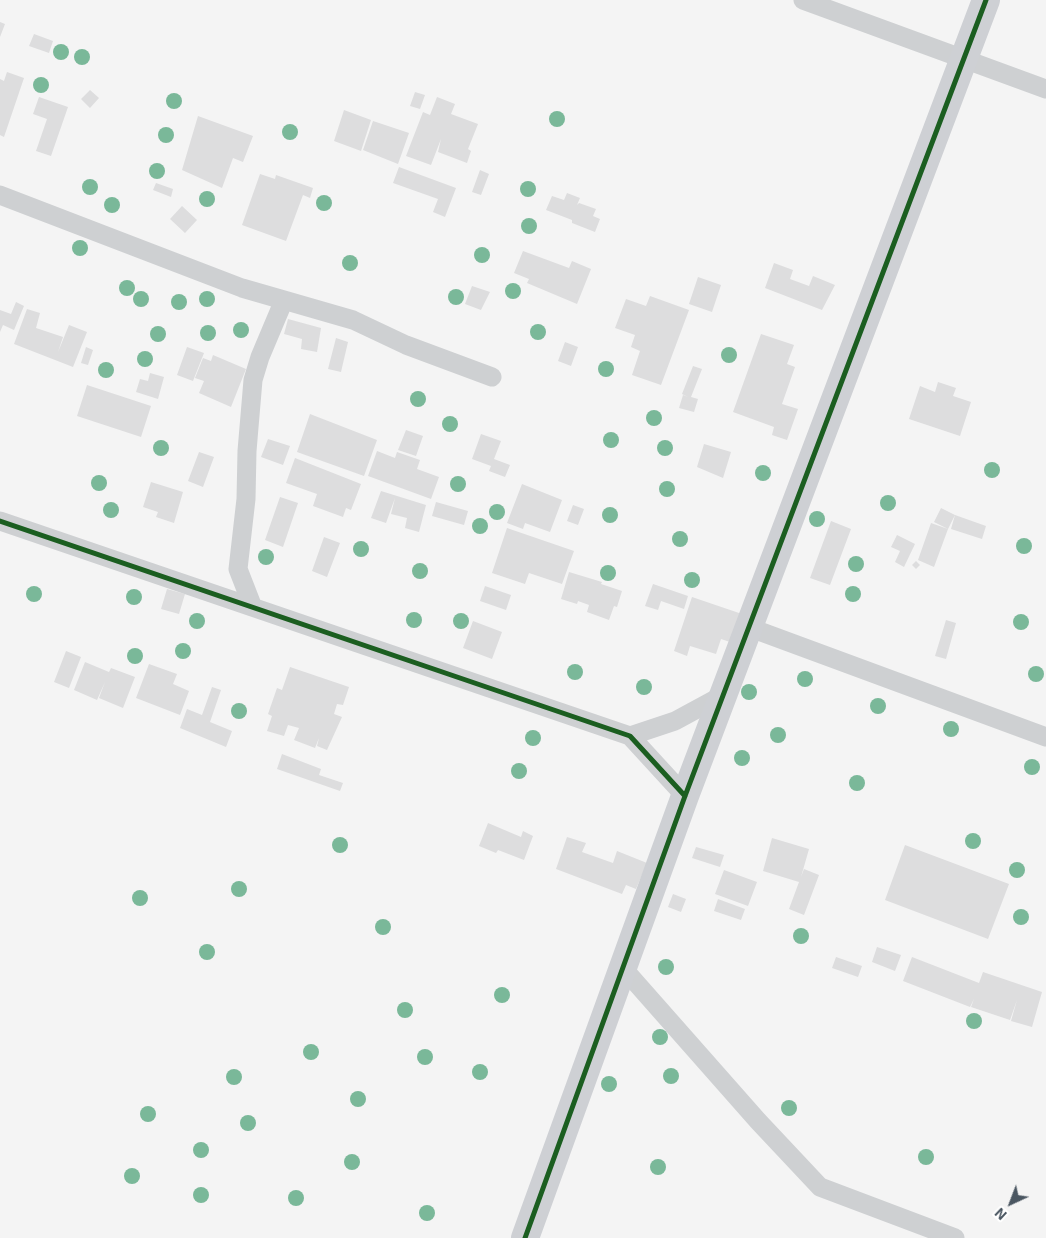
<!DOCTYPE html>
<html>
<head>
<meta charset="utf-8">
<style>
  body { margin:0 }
  #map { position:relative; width:1046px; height:1238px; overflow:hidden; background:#f4f4f4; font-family:"Exo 2",sans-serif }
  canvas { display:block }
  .north { position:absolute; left:986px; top:1178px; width:50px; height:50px; -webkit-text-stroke:4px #fff; paint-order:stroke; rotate:223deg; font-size:14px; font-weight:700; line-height:20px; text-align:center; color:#4a5661 }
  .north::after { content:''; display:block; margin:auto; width:18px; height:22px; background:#4a5661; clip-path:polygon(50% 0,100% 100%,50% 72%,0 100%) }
</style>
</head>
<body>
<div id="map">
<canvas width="1046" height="1238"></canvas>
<div class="north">N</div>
</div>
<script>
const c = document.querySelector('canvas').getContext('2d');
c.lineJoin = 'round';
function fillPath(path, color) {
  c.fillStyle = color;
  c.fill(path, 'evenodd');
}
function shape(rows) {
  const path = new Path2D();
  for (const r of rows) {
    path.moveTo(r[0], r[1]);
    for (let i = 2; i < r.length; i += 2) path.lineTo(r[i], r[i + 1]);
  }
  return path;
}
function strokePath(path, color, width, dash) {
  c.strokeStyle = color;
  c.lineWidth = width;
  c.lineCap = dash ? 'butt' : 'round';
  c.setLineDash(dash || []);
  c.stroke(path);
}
fillPath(shape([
  [0,22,5,24,0,37],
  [34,34,53,41,49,53,29,46],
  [7,72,24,78,4,137,0,135,0,79,4,81],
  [90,90,99,98,90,108,81,99],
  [415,92,425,95,420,109,410,106],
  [39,97,68,107,51,156,36,151,47,119,33,114],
  [437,97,455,104,451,114,478,124,468,149,471,151,467,163,438,152,441,139,431,165,406,156,423,112,430,115],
  [344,110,371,120,361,151,334,141],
  [198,116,253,136,243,162,233,158,222,188,182,170],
  [373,121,409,133,398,164,363,150],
  [399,167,456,188,445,217,433,212,438,199,393,183],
  [480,170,489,174,481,195,472,192],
  [260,174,275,179,276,175,313,188,310,198,303,195,286,241,242,225],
  [156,183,173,189,171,197,153,190],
  [567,193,580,198,577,205,579,203,596,209,593,216,600,219,595,232,572,223,572,220,546,210,552,196,564,200],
  [182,206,197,220,185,233,170,219],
  [523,251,569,268,572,261,591,269,577,304,527,283,529,279,514,273],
  [774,263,793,270,790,279,809,286,813,276,835,285,822,310,765,288],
  [698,277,721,285,712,312,689,304],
  [472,286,490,292,481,310,465,304],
  [650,296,689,310,661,385,632,375,640,351,631,347,635,335,615,328,626,299,646,306],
  [16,302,24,306,14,330,3,325,0,332,0,310,11,314],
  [27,309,40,313,36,328,63,337,58,352,69,325,87,332,73,367,14,344],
  [288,319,321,328,317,352,301,349,302,339,284,334],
  [761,334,794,345,787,364,795,367,782,404,798,409,787,440,772,435,774,427,733,412],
  [336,338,348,342,341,372,328,369],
  [565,342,578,347,571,366,558,361],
  [86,347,93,350,88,365,81,363],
  [187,347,204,353,193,381,177,375],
  [213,355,246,369,231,407,199,393,204,381,195,378,203,358,211,361],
  [693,366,702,369,691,397,698,399,694,412,679,408,683,395,688,397,682,394],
  [150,373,164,377,158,399,136,392,140,379,148,381],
  [938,382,956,388,953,396,971,402,960,436,909,419,920,386,935,392],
  [87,385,151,406,141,437,77,416],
  [310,414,377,440,364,476,297,452],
  [406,430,423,436,416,456,398,450],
  [481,434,501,441,494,459,510,465,505,477,489,471,491,466,472,459],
  [268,439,290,446,283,465,261,457],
  [704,444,731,452,723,478,697,467],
  [377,451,395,458,397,452,420,460,417,469,439,477,431,499,368,476],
  [199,452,214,457,203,487,188,481],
  [295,458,361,484,351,510,346,508,343,517,313,506,317,494,286,483],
  [151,482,183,492,174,523,156,517,158,512,143,507],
  [522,484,562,500,550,532,525,523,523,529,507,523],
  [381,491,426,505,419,532,405,528,407,518,391,514,395,498,386,523,371,518],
  [280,497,298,503,283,547,265,540],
  [436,502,468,511,464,525,432,516],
  [573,505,584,509,578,525,567,521],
  [941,508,955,515,948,529,934,522],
  [955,515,986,526,982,539,951,529],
  [831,521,851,529,830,585,810,578],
  [931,523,948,529,934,567,918,560],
  [507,528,574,551,562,584,529,573,525,584,492,573],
  [897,535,915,544,904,567,895,562,900,551,891,547],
  [324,537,340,543,327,577,312,571],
  [916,561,920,565,916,569,912,565],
  [569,572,602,582,601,584,622,591,617,607,614,606,609,620,587,612,589,605,578,601,577,604,561,599],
  [653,584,688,596,684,609,661,601,658,610,645,606],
  [485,586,511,595,506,610,480,601],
  [167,589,185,594,179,614,161,609],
  [692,597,742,614,733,643,721,639,716,654,690,646,687,656,674,651],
  [946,620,956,623,946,659,935,656],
  [473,621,502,632,492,659,463,648],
  [66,651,81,657,69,688,54,682],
  [85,662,109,672,111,668,135,677,123,708,99,698,105,682,97,700,74,690],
  [149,664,177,674,173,684,189,691,180,715,136,698],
  [290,667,349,687,343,705,337,704,334,714,342,717,327,750,317,746,319,738,315,748,294,740,299,728,288,725,284,736,267,731,272,716,268,714,277,688,282,690],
  [212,687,221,690,210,722,232,731,226,747,180,728,187,709,202,715],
  [282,754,321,769,319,775,343,783,340,791,277,769],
  [488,823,521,837,523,831,533,836,524,860,498,850,496,853,479,846],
  [567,837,586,843,582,852,613,863,617,851,647,863,636,889,626,885,622,894,556,869],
  [772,838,809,849,801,877,804,869,819,875,804,915,789,909,799,882,763,871],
  [905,845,1009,884,988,939,885,900],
  [696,847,724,855,720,867,692,858],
  [724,870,757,882,748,906,715,894],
  [673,894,686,899,681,912,668,907],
  [718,899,745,909,741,920,714,911],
  [877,947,901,955,895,971,872,962],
  [836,957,862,966,858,977,832,968],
  [912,957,979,983,983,972,1042,992,1032,1027,1011,1021,1017,1000,1010,1020,971,1007,974,999,970,1007,903,981]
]), '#ddddde');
strokePath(shape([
  [803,0,1046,89],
  [0,195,242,288,353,320,406,345,492,377],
  [0,521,630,736,685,796],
  [252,605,238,569,246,499,247,451,253,380,260,357,284,300],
  [748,627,1046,737],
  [630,736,675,721,723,695],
  [623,968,758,1121,820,1187,955,1238]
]), '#ced0d2', 19);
strokePath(shape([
  [525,1238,685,796,986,0]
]), '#ced0d4', 28);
strokePath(shape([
  [0,521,630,736,685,796],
  [525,1238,685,796,986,0]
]), '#1b5e20', 5);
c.fillStyle = '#7ab899';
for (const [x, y] of [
  [61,52],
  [82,57],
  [41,85],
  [174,101],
  [557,119],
  [290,132],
  [166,135],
  [157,171],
  [90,187],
  [528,189],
  [207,199],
  [324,203],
  [112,205],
  [529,226],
  [80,248],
  [482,255],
  [350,263],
  [127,288],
  [513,291],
  [456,297],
  [141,299],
  [207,299],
  [179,302],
  [241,330],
  [538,332],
  [208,333],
  [158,334],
  [729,355],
  [145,359],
  [606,369],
  [106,370],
  [418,399],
  [654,418],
  [450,424],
  [611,440],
  [161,448],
  [665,448],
  [992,470],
  [763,473],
  [99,483],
  [458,484],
  [667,489],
  [888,503],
  [111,510],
  [497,512],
  [610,515],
  [817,519],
  [480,526],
  [680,539],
  [1024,546],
  [361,549],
  [266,557],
  [856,564],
  [420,571],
  [608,573],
  [692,580],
  [34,594],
  [853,594],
  [134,597],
  [414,620],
  [197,621],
  [461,621],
  [1021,622],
  [183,651],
  [135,656],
  [575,672],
  [1036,674],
  [805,679],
  [644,687],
  [749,692],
  [878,706],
  [239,711],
  [951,729],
  [778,735],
  [533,738],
  [742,758],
  [1032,767],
  [519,771],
  [857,783],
  [973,841],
  [340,845],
  [1017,870],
  [239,889],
  [140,898],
  [1021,917],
  [383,927],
  [801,936],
  [207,952],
  [666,967],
  [502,995],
  [405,1010],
  [974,1021],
  [660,1037],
  [311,1052],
  [425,1057],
  [480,1072],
  [671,1076],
  [234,1077],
  [609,1084],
  [358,1099],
  [789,1108],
  [148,1114],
  [248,1123],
  [201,1150],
  [926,1157],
  [352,1162],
  [658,1167],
  [132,1176],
  [201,1195],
  [296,1198],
  [427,1213]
]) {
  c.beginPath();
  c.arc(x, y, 8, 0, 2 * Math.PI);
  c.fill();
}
</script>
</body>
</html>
